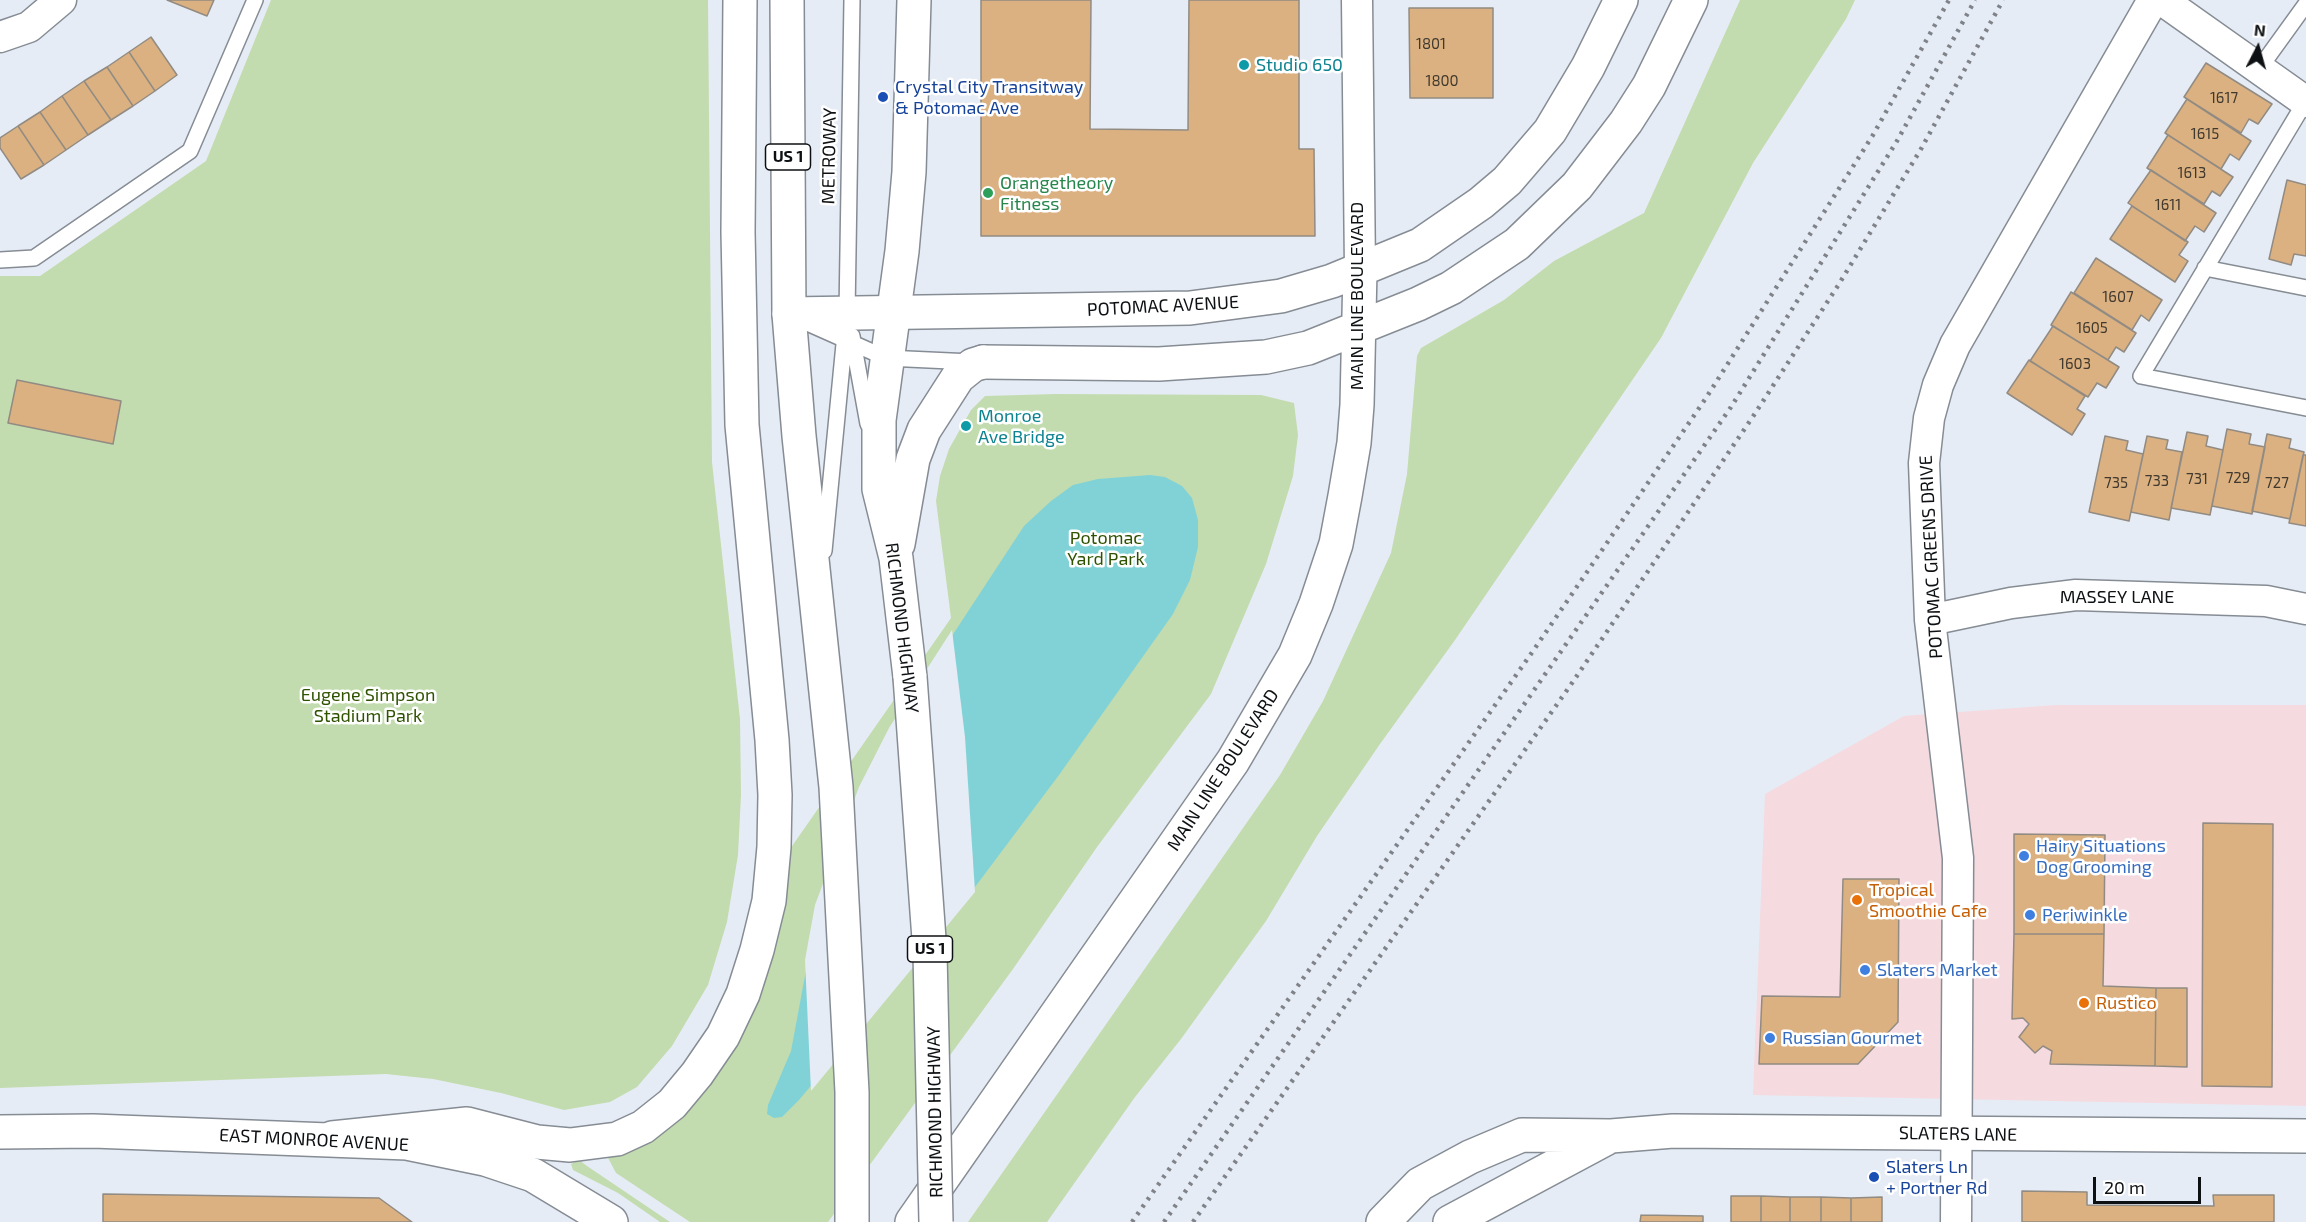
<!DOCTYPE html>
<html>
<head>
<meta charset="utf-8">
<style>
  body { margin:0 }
  #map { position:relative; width:2306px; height:1222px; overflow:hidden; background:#e6ecf5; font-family:"Exo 2",sans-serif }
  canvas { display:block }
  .north { position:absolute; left:2228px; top:18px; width:60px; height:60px; -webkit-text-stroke:4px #fff; paint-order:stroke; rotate:6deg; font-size:16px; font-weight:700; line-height:24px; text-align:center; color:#0e1113 }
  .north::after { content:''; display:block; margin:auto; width:21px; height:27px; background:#0e1113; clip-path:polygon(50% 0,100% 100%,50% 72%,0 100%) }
  .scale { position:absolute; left:2093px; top:1177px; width:108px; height:27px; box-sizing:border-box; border:3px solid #0e1113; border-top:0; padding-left:8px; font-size:18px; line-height:21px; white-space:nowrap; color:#0e1113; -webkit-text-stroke:4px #fff; paint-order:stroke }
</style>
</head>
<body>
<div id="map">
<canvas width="2306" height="1222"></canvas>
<div class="north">N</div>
<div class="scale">20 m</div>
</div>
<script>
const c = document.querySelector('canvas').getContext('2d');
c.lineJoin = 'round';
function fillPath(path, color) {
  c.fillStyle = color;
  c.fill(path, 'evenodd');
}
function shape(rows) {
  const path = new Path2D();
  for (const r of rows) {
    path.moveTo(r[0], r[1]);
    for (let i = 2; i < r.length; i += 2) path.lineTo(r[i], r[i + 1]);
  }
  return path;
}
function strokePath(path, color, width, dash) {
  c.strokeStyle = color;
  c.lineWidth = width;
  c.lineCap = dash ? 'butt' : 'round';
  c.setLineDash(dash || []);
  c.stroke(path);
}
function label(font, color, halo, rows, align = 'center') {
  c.font = font + ' "Exo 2",sans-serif';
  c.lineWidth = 5;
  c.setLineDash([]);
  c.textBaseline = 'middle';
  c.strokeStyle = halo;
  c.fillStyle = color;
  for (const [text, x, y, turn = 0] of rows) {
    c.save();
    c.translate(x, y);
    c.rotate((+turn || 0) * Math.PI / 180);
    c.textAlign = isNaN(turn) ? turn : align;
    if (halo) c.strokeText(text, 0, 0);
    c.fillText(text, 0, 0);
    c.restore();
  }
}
fillPath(shape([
  [2057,705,2306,705,2306,1106,1753,1095,1765,794,1904,716]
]), '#f5dadf');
fillPath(shape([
  [271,0,708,0,712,462,740,719,741,795,738,855,727,922,708,985,672,1046,637,1087,610,1102,564,1110,501,1093,433,1079,386,1074,0,1088,0,276,40,276,206,161],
  [1740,0,1855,0,1846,19,1753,163,1661,338,1455,640,1380,744,1317,836,1266,921,1181,1039,1135,1097,1047,1222,968,1222,1280,775,1323,701,1391,553,1407,474,1417,356,1421,348,1504,300,1554,261,1644,213],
  [1056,394,1261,395,1294,403,1298,435,1293,476,1266,564,1211,694,1097,847,1013,969,828,1222,690,1222,616,1173,607,1156,691,1102,790,849,951,618,936,501,940,476,949,449,971,410,985,396],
  [579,1160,587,1166,670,1222,660,1222,618,1193,573,1170,571,1164]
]), '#c2dcaf');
fillPath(shape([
  [1150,475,1165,477,1182,486,1192,498,1198,520,1198,547,1190,580,1173,614,1059,775,954,915,799,1100,782,1117,774,1118,767,1114,768,1105,791,1051,818,906,891,729,1024,526,1051,501,1073,485,1098,479]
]), '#81d2d7');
fillPath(shape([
  [952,630,965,737,975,892,811,1091,805,960,815,905,859,787,889,728]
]), '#e6ecf5');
const building = shape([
  [167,0,214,0,207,16,167,0],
  [981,0,1091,0,1090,129,1188,130,1189,0,1299,0,1299,149,1314,149,1315,236,981,236,981,0],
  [1409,8,1493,8,1493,98,1410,98,1409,8],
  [151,37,177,75,155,91,129,52,151,37],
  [129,52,155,91,133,106,107,67,129,52],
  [2206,63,2272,104,2258,124,2249,119,2241,133,2184,97,2206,63],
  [107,67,133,106,111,120,84,81,107,67],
  [84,81,111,120,88,135,62,96,84,81],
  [62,96,88,135,66,150,40,112,62,96],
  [2187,99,2251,141,2239,160,2230,154,2221,169,2165,133,2187,99],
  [40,112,66,150,44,165,18,126,40,112],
  [18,126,44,165,21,179,0,148,0,138,18,126],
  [2168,135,2233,177,2220,196,2212,191,2204,204,2147,168,2168,135],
  [2151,170,2216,213,2204,232,2195,226,2185,241,2128,203,2151,170],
  [2287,180,2306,185,2306,256,2294,254,2291,265,2269,259,2287,180],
  [2132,206,2188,242,2179,255,2188,261,2175,282,2110,239,2132,206],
  [2096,258,2162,300,2149,321,2141,315,2132,330,2074,293,2096,258],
  [2071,292,2136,333,2124,352,2116,347,2108,360,2051,325,2071,292],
  [2053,326,2119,367,2106,388,2097,383,2088,397,2030,361,2053,326],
  [2029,360,2085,396,2077,409,2085,414,2072,435,2007,393,2029,360],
  [17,380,121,401,113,444,8,423,17,380],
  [2227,429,2251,434,2249,444,2265,447,2252,514,2212,506,2227,429],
  [2187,432,2208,436,2206,446,2223,450,2210,515,2171,508,2187,432],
  [2267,434,2291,439,2289,448,2304,452,2290,519,2252,511,2267,434],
  [2105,436,2128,441,2126,450,2143,454,2129,521,2089,512,2105,436],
  [2147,436,2168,440,2166,449,2182,452,2169,520,2131,512,2147,436],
  [2303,455,2306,455,2306,526,2289,523,2303,455],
  [2203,823,2273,824,2272,1087,2202,1086,2203,823],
  [2014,834,2105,835,2104,934,2014,934,2014,834],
  [1843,879,1899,879,1898,1022,1858,1064,1759,1064,1762,996,1840,997,1843,879],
  [2014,934,2104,934,2103,986,2156,988,2155,1066,2050,1064,2052,1051,2043,1046,2035,1053,2019,1037,2029,1024,2023,1018,2012,1019,2014,934],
  [2156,988,2187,988,2187,1067,2155,1066,2156,988],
  [2022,1191,2087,1192,2087,1205,2214,1206,2213,1195,2274,1195,2274,1222,2022,1222,2022,1191],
  [103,1194,379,1198,412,1222,103,1222,103,1194],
  [1731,1196,1761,1196,1761,1222,1731,1222,1731,1196],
  [1761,1196,1790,1197,1790,1222,1761,1222,1761,1196],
  [1790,1197,1821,1197,1821,1222,1790,1222,1790,1197],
  [1821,1197,1851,1198,1851,1222,1821,1222,1821,1197],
  [1882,1197,1882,1222,1851,1222,1851,1198,1882,1197],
  [1641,1215,1703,1216,1703,1222,1640,1222,1641,1215]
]);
fillPath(building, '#dbb181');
strokePath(building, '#918b83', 1.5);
const lane = shape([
  [2259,69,2306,4],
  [2305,102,2141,376,2306,408],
  [0,260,34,258,190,151,255,0],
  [2205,268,2306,288],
  [805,322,886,358,972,362],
  [852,336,868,424],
  [824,551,847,313,852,0]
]);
const street = shape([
  [1357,0,1360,270],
  [2162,0,2306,102],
  [0,37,29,27,61,0],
  [1930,620,2011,603,2076,595,2266,601,2306,609],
  [1956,1222,1958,858,1930,620,1924,463,1929,418,1938,385,1955,345,2153,0]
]);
const secondary = shape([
  [789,314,1190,308,1281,296,1332,281,1420,245,1481,203,1507,181,1550,131,1588,67,1621,0],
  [983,362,1159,364,1266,357,1308,348,1418,304,1451,288,1517,244,1577,186,1626,122,1649,86,1691,0],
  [0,1132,93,1131,407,1143,485,1159,533,1175,611,1222],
  [912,1222,1233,761,1295,655,1316,604,1336,544,1345,496,1354,443,1357,405,1360,270],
  [1383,1222,1420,1184,1470,1157,1522,1135,1611,1136,1673,1131,2306,1136],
  [1450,1222,1609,1137]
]);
const highway = shape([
  [787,0,789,314,799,436,836,787,852,1092,852,1222],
  [898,544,913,459,924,430,958,377,973,365,983,362],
  [910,677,896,558,879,489,879,420,902,251,909,172,914,0],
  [332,1138,467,1124,537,1142,570,1145,617,1139,643,1127,672,1104,697,1074,723,1036,743,994,757,950,769,901,774,847,775,795,772,740,742,425,738,232,740,0]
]);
strokePath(lane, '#868c94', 18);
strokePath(street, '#868c94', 33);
strokePath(secondary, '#868c94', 36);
strokePath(highway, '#868c94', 36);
strokePath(lane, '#fff', 15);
strokePath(street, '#fff', 30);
strokePath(secondary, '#fff', 33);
strokePath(highway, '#fff', 33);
strokePath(shape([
  [1132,1222,1533,651,1706,398,1873,135,1949,0],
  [1164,1222,1731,407,1897,141,1975,0],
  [1193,1222,1572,683,1754,415,1839,284,1921,149,2003,0]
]), '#7f8389', 4.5, [3, 6]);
const highwayBridge = shape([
  [910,677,930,953,936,1222]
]);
strokePath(highwayBridge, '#868c94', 36, []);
strokePath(highwayBridge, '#fff', 33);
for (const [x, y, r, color] of [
  [1244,65,6,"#0f9aa8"],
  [883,97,6,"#1a4fb4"],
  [988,193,6,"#2e9e5b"],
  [966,426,6,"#0f9aa8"],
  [2024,856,6,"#3f7fe0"],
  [1857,900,6,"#e8710a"],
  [2030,915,6,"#3f7fe0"],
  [1865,970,6,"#3f7fe0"],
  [2084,1003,6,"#e8710a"],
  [1770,1038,6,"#3f7fe0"],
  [1874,1177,6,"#1a4fb4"]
]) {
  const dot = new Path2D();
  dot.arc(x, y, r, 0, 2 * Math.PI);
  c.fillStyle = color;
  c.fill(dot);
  strokePath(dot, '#fff', 2);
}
label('15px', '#41392e', null, [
  ["1801",1431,44],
  ["1800",1442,81],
  ["1617",2224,98],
  ["1615",2205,134],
  ["1613",2192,173],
  ["1611",2168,205],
  ["1607",2118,297],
  ["1605",2092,328],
  ["1603",2075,364],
  ["729",2238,478],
  ["731",2197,479],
  ["733",2157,481],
  ["735",2116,483],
  ["727",2277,483]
]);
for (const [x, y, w] of [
  [788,157,45],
  [930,949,45]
]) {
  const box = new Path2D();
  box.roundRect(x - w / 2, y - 13, w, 26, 4.5);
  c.fillStyle = '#fff';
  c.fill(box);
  strokePath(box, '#0e1113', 1.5);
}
label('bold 16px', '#0e1113', null, [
  ["US 1",788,157],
  ["US 1",930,949]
]);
label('18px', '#0d838f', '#fff', [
  ["Studio 650",1256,65],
  ["Monroe",978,416],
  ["Ave Bridge",978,437]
], 'left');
label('18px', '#164399', '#fff', [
  ["Crystal City Transitway",895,87],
  ["& Potomac Ave",895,108],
  ["Slaters Ln",1886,1167],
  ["+ Portner Rd",1886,1188]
], 'left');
label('18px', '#0e1113', '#fff', [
  ["METROWAY",829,156,-89],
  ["MAIN LINE BOULEVARD",1357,296,-90],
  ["POTOMAC AVENUE",1163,306,-3],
  ["POTOMAC GREENS DRIVE",1931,557,-93],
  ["MASSEY LANE",2117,597],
  ["RICHMOND HIGHWAY",902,628,83],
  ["MAIN LINE BOULEVARD",1223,770,-57],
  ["RICHMOND HIGHWAY",935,1112,-91],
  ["SLATERS LANE",1958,1134,1],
  ["EAST MONROE AVENUE",314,1140,3]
]);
label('18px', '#27864d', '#fff', [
  ["Orangetheory",1000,183],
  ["Fitness",1000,204]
], 'left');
label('18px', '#2f5201', '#fff', [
  ["Potomac",1106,538],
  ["Yard Park",1106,559],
  ["Eugene Simpson",368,695],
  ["Stadium Park",368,716]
]);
label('18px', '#366cbe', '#fff', [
  ["Hairy Situations",2036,846],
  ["Dog Grooming",2036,867],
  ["Periwinkle",2042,915],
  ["Slaters Market",1877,970],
  ["Russian Gourmet",1782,1038]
], 'left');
label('18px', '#c56008', '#fff', [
  ["Tropical",1869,890],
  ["Smoothie Cafe",1869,911],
  ["Rustico",2096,1003]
], 'left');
</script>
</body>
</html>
